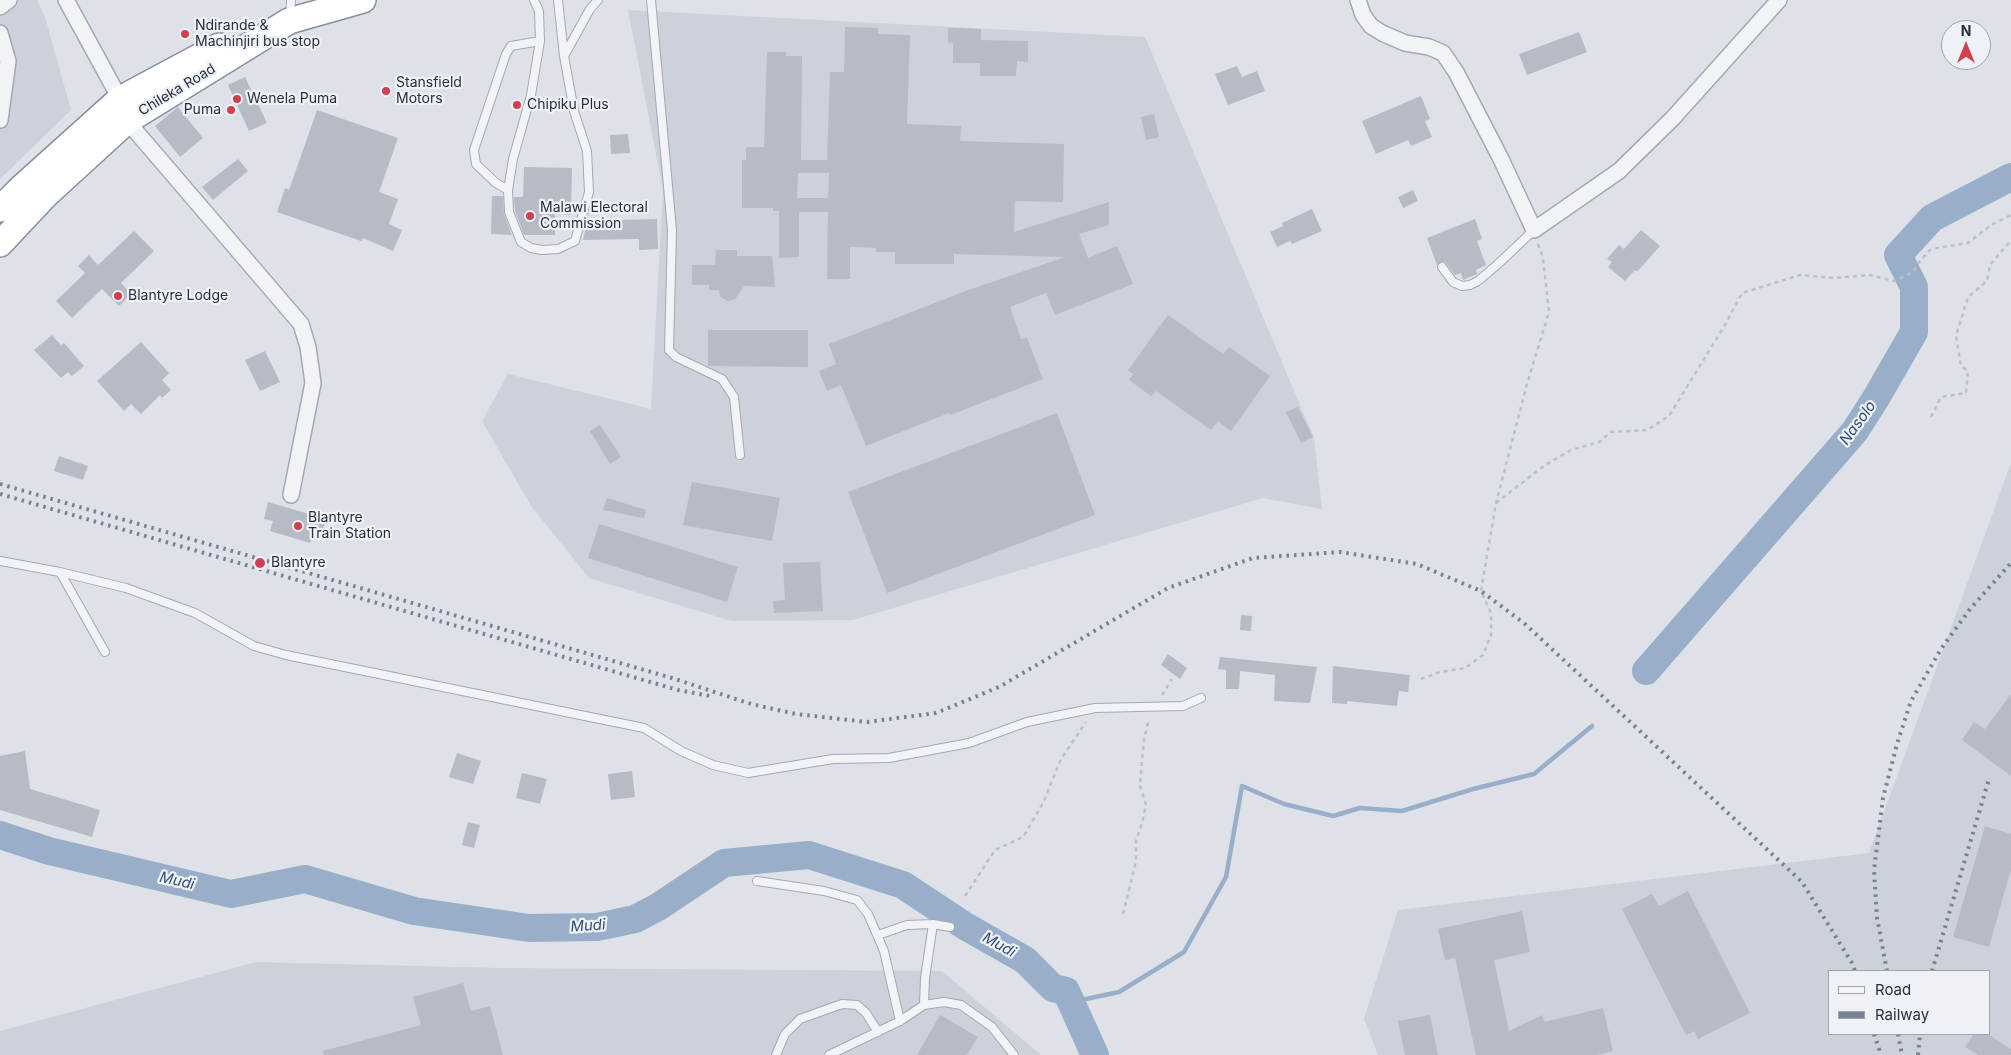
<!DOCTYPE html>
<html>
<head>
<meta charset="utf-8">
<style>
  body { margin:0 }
  #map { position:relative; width:2011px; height:1055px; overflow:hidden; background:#dee2e8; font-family:Inter,sans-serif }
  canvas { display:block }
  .legend { position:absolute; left:1828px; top:970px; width:162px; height:65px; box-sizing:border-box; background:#eef1f6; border:1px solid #9ea3ad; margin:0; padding:6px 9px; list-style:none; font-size:15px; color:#272f3f }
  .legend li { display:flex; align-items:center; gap:10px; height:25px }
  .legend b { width:25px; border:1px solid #9ea3ad }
  .north { position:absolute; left:1941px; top:20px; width:50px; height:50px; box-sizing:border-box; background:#eef1f6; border:1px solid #9ea3ad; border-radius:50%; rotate:0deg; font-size:14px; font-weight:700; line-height:20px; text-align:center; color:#272f3f }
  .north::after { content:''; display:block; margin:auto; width:18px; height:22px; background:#d04150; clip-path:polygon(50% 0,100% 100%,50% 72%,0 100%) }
</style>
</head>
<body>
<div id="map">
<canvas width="2011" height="1055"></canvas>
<ul class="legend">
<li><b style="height:6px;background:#f1f3f6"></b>Road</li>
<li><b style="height:6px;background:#788092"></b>Railway</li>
</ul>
<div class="north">N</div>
</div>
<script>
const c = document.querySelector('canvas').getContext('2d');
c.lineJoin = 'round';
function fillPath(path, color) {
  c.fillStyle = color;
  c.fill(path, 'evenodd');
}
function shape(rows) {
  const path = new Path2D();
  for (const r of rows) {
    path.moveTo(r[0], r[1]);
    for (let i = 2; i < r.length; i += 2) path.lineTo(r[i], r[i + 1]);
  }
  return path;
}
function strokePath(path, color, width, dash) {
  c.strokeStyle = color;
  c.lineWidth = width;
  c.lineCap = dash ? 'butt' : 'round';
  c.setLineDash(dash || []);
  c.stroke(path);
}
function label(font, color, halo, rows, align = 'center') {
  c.font = font + ' Inter,sans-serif';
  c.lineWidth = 4.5;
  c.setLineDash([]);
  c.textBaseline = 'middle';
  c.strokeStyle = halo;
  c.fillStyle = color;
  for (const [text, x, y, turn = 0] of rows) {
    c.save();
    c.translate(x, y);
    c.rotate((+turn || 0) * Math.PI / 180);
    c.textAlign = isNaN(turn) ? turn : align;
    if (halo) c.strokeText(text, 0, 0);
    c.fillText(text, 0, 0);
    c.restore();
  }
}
fillPath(shape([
  [0,0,37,0,45,17,71,110,0,179],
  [628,10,1145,37,1314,438,1322,509,1263,498,853,620,732,621,589,578,531,506,482,421,508,374,651,409,663,190],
  [2011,463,2011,1055,1378,1055,1364,1019,1398,910,1869,853],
  [1830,971,1990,971,1990,1034,1830,1034],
  [256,962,500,968,942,971,1041,1055,0,1055,0,1031]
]), '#ccd1da');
strokePath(shape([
  [414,911,528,933,543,929,598,932,635,923,663,913,736,854,795,851,870,869,957,911,1008,942,1041,976,1081,1000,1119,992,1184,952,1226,877,1242,786,1284,804,1333,816,1360,808,1402,811,1473,789,1534,774,1592,726]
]), '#99aec9', 4.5);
strokePath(shape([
  [1646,671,1855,431,1876,398,1914,332,1914,287,1898,255,1932,218,2011,177],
  [0,835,49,851,231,894,305,879,414,911,529,928,597,927,635,919,658,907,724,863,809,855,903,885,965,926,1025,960,1053,988,1066,991,1095,1055]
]), '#99aec9', 28);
fillPath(shape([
  [845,27,878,28,878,34,910,35,907,124,961,126,960,141,1064,144,1063,202,1015,201,1014,232,1109,202,1109,225,1079,234,1088,258,1117,246,1133,284,1055,315,1046,293,1010,307,1021,339,1027,338,1043,379,950,415,949,413,866,446,841,385,827,391,819,371,836,364,829,344,963,292,1065,257,954,254,954,264,895,264,895,252,876,252,876,248,850,247,850,279,827,279,828,212,799,212,799,257,779,258,779,211,773,211,773,208,742,208,742,160,746,160,746,147,764,147,767,52,786,52,786,56,802,56,801,160,827,160,830,72,844,72],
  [798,173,829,173,828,198,797,198],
  [948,28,981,29,981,40,1028,41,1028,62,1017,61,1016,76,980,76,980,63,953,63,953,43,948,42],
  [1579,32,1587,52,1527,75,1519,54],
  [1237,66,1242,77,1257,71,1265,91,1228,105,1215,74],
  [245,77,267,123,249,131,228,85],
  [1421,96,1430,119,1425,121,1432,137,1411,146,1408,140,1376,154,1362,121],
  [178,107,203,138,180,157,155,126],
  [317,110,398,138,379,192,398,199,389,224,402,230,393,251,363,238,361,241,277,212,285,188,289,190],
  [1154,114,1159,137,1146,140,1141,117],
  [628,134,630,153,611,154,610,135],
  [238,159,248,171,213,200,202,187],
  [524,167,572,168,571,215,555,214,555,235,524,235,515,211,514,197,523,197],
  [1413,190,1418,201,1403,208,1398,197],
  [492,196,503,196,504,214,512,235,491,234],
  [1312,209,1322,231,1292,244,1290,241,1277,247,1270,232,1283,226,1282,223],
  [657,219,658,249,639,250,639,239,583,240,587,221],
  [1475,219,1482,239,1477,241,1486,265,1476,270,1477,274,1463,280,1461,273,1455,275,1445,262,1441,262,1437,265,1427,238],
  [1641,230,1660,246,1637,272,1635,270,1625,281,1608,267,1612,262,1607,259,1619,245,1624,249],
  [134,231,154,251,121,283,131,294,119,306,102,289,72,318,56,301,85,273,78,266,89,255,98,265],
  [716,250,737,250,737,256,772,256,775,287,744,286,735,299,728,301,720,297,719,290,709,290,709,285,692,285,692,265,715,265],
  [1168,315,1223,354,1229,347,1270,376,1231,431,1218,421,1211,430,1156,391,1151,396,1129,380,1133,374,1128,370],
  [708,330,808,330,808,367,708,366],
  [52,335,61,345,64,343,84,366,72,376,68,372,61,378,34,350],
  [141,342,169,373,162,380,171,390,162,398,160,395,141,414,131,404,124,411,97,381],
  [265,351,280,382,260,391,245,360],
  [1298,407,1313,437,1301,443,1286,412],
  [1057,413,1095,515,887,593,848,492],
  [600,425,621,457,610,464,590,431],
  [59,456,88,466,83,480,54,471],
  [692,482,780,498,772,541,683,525],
  [607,498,646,510,644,518,603,510],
  [268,502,326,519,321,536,313,533,310,543,270,531,273,521,264,519],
  [599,524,738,567,727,602,588,558],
  [820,562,823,611,774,613,773,601,785,600,783,563],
  [1241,615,1252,616,1251,631,1240,630],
  [1168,654,1187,668,1180,679,1161,665],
  [1220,657,1317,667,1310,703,1274,701,1275,675,1240,671,1239,689,1226,689,1226,670,1218,669],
  [1333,666,1410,675,1408,692,1399,691,1397,706,1347,701,1347,704,1332,703],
  [2011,694,2011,776,1962,740,1974,722,1985,729],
  [25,751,30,789,100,810,92,837,0,810,0,756],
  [457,753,481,761,473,784,449,777],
  [632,771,635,797,611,800,608,774],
  [522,773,547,779,540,804,516,798],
  [468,822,480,825,474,848,462,845],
  [1985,826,2011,834,2011,869,1989,947,1953,937],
  [1688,891,1750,1013,1698,1039,1694,1031,1686,1035,1622,909,1652,894,1659,906],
  [1522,911,1530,952,1494,960,1509,1031,1542,1015,1545,1022,1603,1008,1613,1051,1598,1055,1476,1055,1455,958,1445,960,1438,929],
  [463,983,471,1011,490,1006,503,1055,324,1055,323,1051,421,1025,413,997],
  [940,1015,978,1037,967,1055,917,1055],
  [1430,1015,1438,1055,1405,1055,1398,1021],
  [1974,1034,1988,1034,2011,1049,2011,1055,1978,1055,1965,1047]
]), '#b6bbc5');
const service = shape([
  [534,0,539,11,540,41,531,95,513,159,508,190,509,212,521,242,531,248,542,250,558,249,575,241,589,192,587,151,574,111,564,56,558,0],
  [651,0,672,230,669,350,676,357,722,379,734,397,740,455],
  [290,17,291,0],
  [564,56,590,9,598,0],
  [508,190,496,183,476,164,474,150,506,54,511,46,540,41],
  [1442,267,1453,282,1462,286,1470,285,1478,281,1498,264,1534,230],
  [0,561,60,572,126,588,195,613,254,646,286,655,644,728,681,751,713,765,748,773,833,759,889,758,969,743,1027,722,1095,708,1183,706,1201,698],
  [60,572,105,652],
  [757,881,824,891,857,900,868,914,884,951,900,1021],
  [878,935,907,925,933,924,950,927],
  [924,1005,925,978,933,924],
  [776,1055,785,1034,800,1019,842,1004,857,1005,866,1013,878,1032],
  [829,1055,900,1021,924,1005,944,1002,961,1005,992,1027,1014,1055]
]);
const minor = shape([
  [66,0,120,99,127,121,301,324,308,347,313,383,291,495],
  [1358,0,1363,15,1371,26,1382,33,1405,43,1429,47,1443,53,1456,72,1501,159,1534,230,1619,171,1673,118,1779,0],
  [0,7,9,0],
  [0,33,8,61,0,120]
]);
const trunk = shape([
  [0,209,21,188,120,99,219,46],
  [0,244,46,195,127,121,289,21,363,0]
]);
strokePath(service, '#a3a9b2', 10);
strokePath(minor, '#a3a9b2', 18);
strokePath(trunk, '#868e9f', 28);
strokePath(shape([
  [1931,417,1941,397,1966,393,1968,371,1961,366,1956,336,1968,297,1987,281,1990,265,2011,240],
  [1496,503,1545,465,1571,450,1599,442,1611,432,1647,430,1669,416,1725,325,1742,293,1800,275,1834,278,1870,275,1894,281,1913,272,1920,261,1931,249,1968,243,1991,225,2011,215],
  [1421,679,1440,672,1465,668,1483,655,1491,635,1491,613,1481,591,1496,503,1527,384,1549,312,1543,258,1538,244],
  [1162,695,1172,679],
  [965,896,995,850,1023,837,1043,803,1061,759,1086,722],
  [1123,914,1136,861,1136,841,1142,823,1146,805,1140,786,1144,739,1149,719]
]), '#bcc0c6', 2.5, [4, 4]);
strokePath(service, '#f1f3f6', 8);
strokePath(minor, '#f1f3f6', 15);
strokePath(trunk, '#fff', 25);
strokePath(shape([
  [0,484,672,678,751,704,796,714,867,722,936,713,999,687,1168,588,1253,558,1340,552,1417,564,1481,591,1525,624,1802,882,1852,963,1855,971],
  [0,494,678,690,710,696],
  [1887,971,1877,918,1874,870,1883,798,1897,744,1911,701,1941,649,1970,609,2011,563],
  [1932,971,1989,779],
  [1874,1034,1881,1055],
  [1898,1034,1902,1055],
  [1918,1055,1920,1034]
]), '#788092', 4, [2.5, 5]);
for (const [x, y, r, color] of [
  [185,34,5,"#d04150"],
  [386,91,5,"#d04150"],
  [237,99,5,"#d04150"],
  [517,105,5,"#d04150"],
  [231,110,5,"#d04150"],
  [530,216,5,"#d04150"],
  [118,296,5,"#d04150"],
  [298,526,5,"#d04150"],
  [260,563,6,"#d04150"]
]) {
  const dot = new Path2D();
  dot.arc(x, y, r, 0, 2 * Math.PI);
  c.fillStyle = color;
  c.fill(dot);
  strokePath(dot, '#eef1f6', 2);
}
label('14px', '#272f3f', '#eef1f6', [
  ["Ndirande &",195,26],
  ["Machinjiri bus stop",195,42],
  ["Stansfield",396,83],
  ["Motors",396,99],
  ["Wenela Puma",247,99],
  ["Chipiku Plus",527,105],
  ["Puma",221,110,"right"],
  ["Malawi Electoral",540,208],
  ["Commission",540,224],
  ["Blantyre Lodge",128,296],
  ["Blantyre",308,518],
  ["Train Station",308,534],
  ["Blantyre",271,563]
], 'left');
label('14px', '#272f3f', '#eef1f6', [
  ["Chileka Road",177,90,-31]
]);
label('italic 15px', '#314c74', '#eef1f6', [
  ["Nasolo",1858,423,-54],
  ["Mudi",177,881,13],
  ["Mudi",588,926,-4],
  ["Mudi",999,945,29]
]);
</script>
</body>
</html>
